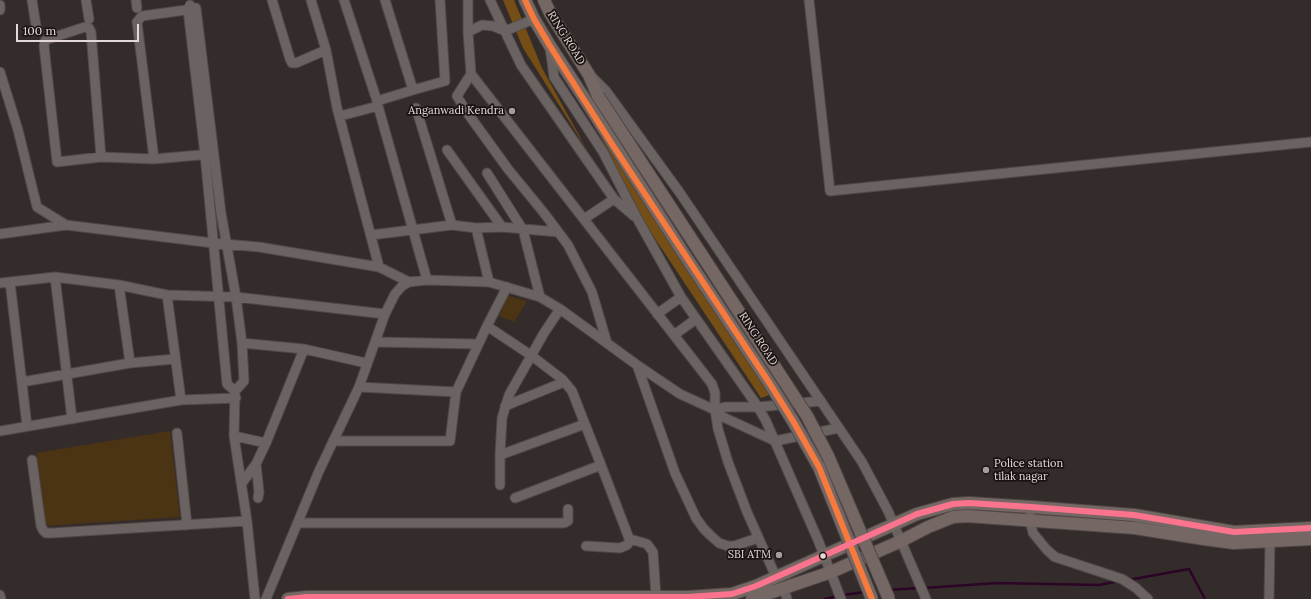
<!DOCTYPE html>
<html>
<head>
<meta charset="utf-8">
<style>
  body { margin:0 }
  #map { position:relative; width:1311px; height:599px; overflow:hidden; background:#342c2b; font-family:Lora,serif }
  canvas { display:block }
  .scale { position:absolute; left:16px; top:24px; width:123px; height:18px; box-sizing:border-box; border:2px solid #e4d9d8; border-top:0; padding-left:5px; font-size:12px; line-height:14px; white-space:nowrap; color:#e4d9d8; -webkit-text-stroke:3px #1a1312; paint-order:stroke }
</style>
</head>
<body>
<div id="map">
<canvas width="1311" height="599"></canvas>
<div class="scale">100 m</div>
</div>
<script>
const c = document.querySelector('canvas').getContext('2d');
c.lineJoin = 'round';
function fillPath(path, color) {
  c.fillStyle = color;
  c.fill(path, 'evenodd');
}
function shape(rows) {
  const path = new Path2D();
  for (const r of rows) {
    path.moveTo(r[0], r[1]);
    for (let i = 2; i < r.length; i += 2) path.lineTo(r[i], r[i + 1]);
  }
  return path;
}
function strokePath(path, color, width, dash) {
  c.strokeStyle = color;
  c.lineWidth = width;
  c.lineCap = dash ? 'butt' : 'round';
  c.setLineDash(dash || []);
  c.stroke(path);
}
function label(font, color, halo, rows, align = 'center') {
  c.font = font + ' Lora,serif';
  c.lineWidth = 3.5;
  c.setLineDash([]);
  c.textBaseline = 'middle';
  c.strokeStyle = halo;
  c.fillStyle = color;
  for (const [text, x, y, turn = 0] of rows) {
    c.save();
    c.translate(x, y);
    c.rotate((+turn || 0) * Math.PI / 180);
    c.textAlign = isNaN(turn) ? turn : align;
    if (halo) c.strokeText(text, 0, 0);
    c.fillText(text, 0, 0);
    c.restore();
  }
}
fillPath(shape([
  [508,296,527,301,514,322,499,316],
  [170,431,180,517,43,526,36,453]
]), '#4b3413');
fillPath(shape([
  [503,0,514,0,542,68,586,148,523,48],
  [594,124,678,252,777,392,761,398,644,222]
]), '#744e15');
strokePath(shape([
  [1128,580,1189,569,1205,599],
  [924,588,997,583,1099,585,1119,581],
  [888,590,919,588],
  [843,595,865,592],
  [825,599,838,596]
]), '#2b0426', 2.5);
const minor = shape([
  [32,0,36,26],
  [86,0,89,19],
  [136,0,137,8],
  [272,0,290,59,292,63,296,63,326,50],
  [311,0,326,50,337,108,379,267],
  [344,0,377,101,413,90,385,0],
  [468,0,468,32,471,74,712,384,715,393,715,410,718,429,728,462,747,512,776,577],
  [490,0,521,65,614,199,634,216],
  [809,0,830,191,1311,142],
  [0,5,0,10],
  [190,5,188,10,205,155,227,384,235,391],
  [196,8,221,213,236,297,242,343,244,381,235,391,234,436,247,521,255,599],
  [85,27,89,28,91,32,101,157,57,162,44,46,45,41,48,39,85,27],
  [468,32,482,25,493,26,505,31,534,19],
  [550,48,554,77,603,152,637,218,681,297,758,407,766,421,818,540,841,599],
  [0,72,18,130,37,207,66,225],
  [471,74,457,96,466,111,508,169,544,213,568,245,592,292,607,343],
  [592,77,606,91,680,193,862,462,888,511,926,599],
  [413,90,445,81,440,0],
  [416,108,452,225],
  [340,116,378,106,427,280],
  [447,150,502,227],
  [101,157,154,159,137,22,142,16,193,9],
  [154,159,211,154],
  [487,173,523,230,540,297],
  [584,219,614,199],
  [476,228,489,282],
  [0,234,66,225,213,243,259,247,379,267,409,282],
  [371,235,452,225,476,228,502,227,558,232],
  [55,277,72,419],
  [10,282,27,426],
  [0,283,55,277,119,285,167,295,236,297,385,314],
  [119,285,130,363],
  [507,287,487,326,532,356,562,379,572,391,601,465,515,498],
  [167,295,181,400],
  [560,309,544,333,509,395,502,418,500,455,585,424],
  [657,314,681,297],
  [674,335,696,319],
  [375,342,478,344],
  [242,343,304,349,366,363],
  [637,365,675,473,696,518,704,529,710,535,719,543,728,546,734,546,758,538],
  [22,382,130,363,175,359],
  [359,387,456,392],
  [505,406,564,382],
  [715,410,725,407,758,407,821,401],
  [0,431,181,400,236,398],
  [177,433,187,525],
  [234,436,266,443],
  [333,441,450,441,456,392,487,326],
  [500,455,500,485],
  [32,460,41,526,43,530,46,533,52,533,247,521],
  [256,464,259,492,258,498],
  [242,483,256,464,266,443,304,349],
  [1030,516,1030,521,1033,533,1047,550,1055,557,1122,579,1136,588,1148,599],
  [298,523,564,523,568,521,568,509],
  [630,539,647,544,653,552,656,597],
  [586,546,620,548,627,545,630,541,601,465],
  [784,589,787,599],
  [0,595,1,599],
  [266,599,319,471,359,387,385,314,395,294,402,286,409,282,427,280,489,282,540,297,560,309,637,365,680,394,715,410,723,417,775,441,839,428],
  [1269,599,1270,541]
]);
const major = shape([
  [525,0,534,19,550,46,586,101],
  [544,0,550,13,589,75,598,96],
  [288,599,307,597,688,597,732,594,756,586,917,514,953,504,969,503,1031,507,1134,515,1234,532,1311,528],
  [752,599,831,572,901,541,928,527,953,517,967,516,1135,528,1204,539,1234,543,1311,539]
]);
strokePath(minor, '#504848', 11);
strokePath(major, '#504848', 14);
strokePath(minor, '#6a6362', 9);
strokePath(major, '#756864', 12);
const majorBridge = shape([
  [598,96,807,416,828,456,889,599],
  [586,101,684,254,770,384,793,421,819,467,872,599]
]);
strokePath(majorBridge, '#504848', 14, []);
strokePath(majorBridge, '#756864', 12);
strokePath(shape([
  [525,0,534,19,550,46,612,144,770,384,793,421,819,467,872,599]
]), '#f6793e', 6);
strokePath(shape([
  [288,599,307,597,688,597,732,594,756,586,917,514,953,504,969,503,1031,507,1134,515,1234,532,1311,528]
]), '#fc738d', 6);
for (const [x, y, r, color] of [
  [512,111,4,"#a69c9b"],
  [986,470,4,"#a69c9b"],
  [779,555,4,"#a69c9b"],
  [823,556,3.5,"#e4d9d8"]
]) {
  const dot = new Path2D();
  dot.arc(x, y, r, 0, 2 * Math.PI);
  c.fillStyle = color;
  c.fill(dot);
  strokePath(dot, '#1a1312', 1.5);
}
label('11px', '#e4d9d8', '#1a1312', [
  ["RING ROAD",566,38,58],
  ["RING ROAD",758,339,57]
]);
label('11px', '#e4d9d8', '#1a1312', [
  ["Anganwadi Kendra",504,111],
  ["Police station",994,464,"left"],
  ["tilak nagar",994,477,"left"],
  ["SBI ATM",771,555]
], 'right');
</script>
</body>
</html>
